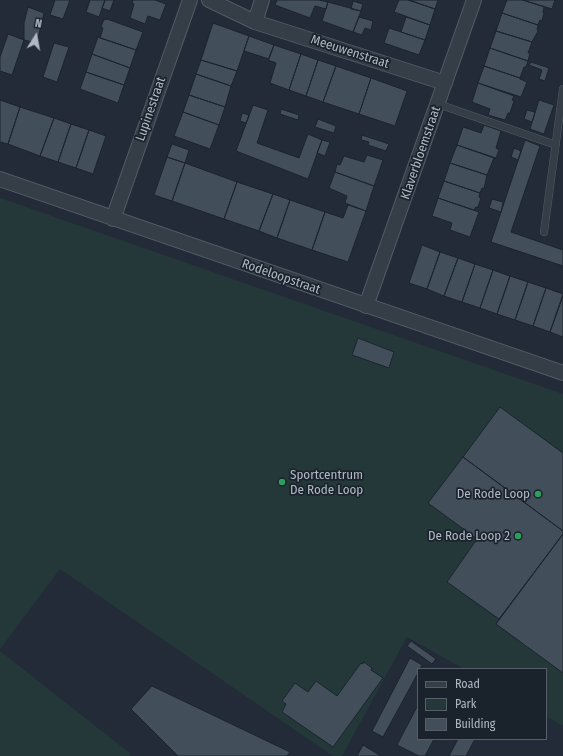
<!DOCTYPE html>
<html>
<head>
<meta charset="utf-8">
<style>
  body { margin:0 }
  #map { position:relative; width:563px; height:756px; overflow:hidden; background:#222b37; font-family:"Fira Sans Condensed",sans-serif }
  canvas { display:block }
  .legend { position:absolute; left:417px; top:668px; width:130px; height:72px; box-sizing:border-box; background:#1a222c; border:1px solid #565e69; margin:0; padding:5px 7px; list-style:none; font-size:12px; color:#afb8c4 }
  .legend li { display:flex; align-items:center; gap:8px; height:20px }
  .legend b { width:20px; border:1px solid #565e69 }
  .north { position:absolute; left:16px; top:16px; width:40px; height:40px; -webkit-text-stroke:3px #1a222c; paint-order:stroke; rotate:11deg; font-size:11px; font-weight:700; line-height:16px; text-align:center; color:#afb8c4 }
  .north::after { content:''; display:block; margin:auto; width:14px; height:18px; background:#afb8c4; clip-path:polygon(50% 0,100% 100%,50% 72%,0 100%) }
</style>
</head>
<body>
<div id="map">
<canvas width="563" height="756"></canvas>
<ul class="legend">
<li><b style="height:5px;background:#353d47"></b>Road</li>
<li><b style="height:11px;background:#243839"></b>Park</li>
<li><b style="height:11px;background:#434e5b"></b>Building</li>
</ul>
<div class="north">N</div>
</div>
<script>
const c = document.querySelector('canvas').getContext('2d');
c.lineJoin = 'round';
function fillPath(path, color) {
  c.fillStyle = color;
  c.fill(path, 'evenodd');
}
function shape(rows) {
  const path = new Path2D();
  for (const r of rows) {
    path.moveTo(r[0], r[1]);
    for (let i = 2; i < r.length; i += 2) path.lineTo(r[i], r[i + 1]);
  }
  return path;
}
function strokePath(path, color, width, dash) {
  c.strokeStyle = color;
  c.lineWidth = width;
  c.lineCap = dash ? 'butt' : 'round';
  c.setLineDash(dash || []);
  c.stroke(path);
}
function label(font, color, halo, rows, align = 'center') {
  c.font = font + ' "Fira Sans Condensed",sans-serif';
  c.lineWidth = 3.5;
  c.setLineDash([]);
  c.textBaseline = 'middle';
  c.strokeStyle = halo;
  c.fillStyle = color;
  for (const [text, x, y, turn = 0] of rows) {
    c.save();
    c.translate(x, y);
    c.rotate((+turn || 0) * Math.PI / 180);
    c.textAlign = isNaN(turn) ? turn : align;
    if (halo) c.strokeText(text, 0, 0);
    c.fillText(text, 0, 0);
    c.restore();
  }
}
fillPath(shape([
  [0,198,563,394,563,726,546,716,546,669,464,669,407,637,342,756,333,756,60,569,0,649],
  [0,651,131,754,129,756,0,756]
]), '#243839');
const building = shape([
  [55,0,70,0,63,19,50,15,55,0],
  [90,0,105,0,99,17,86,12,90,0],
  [105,0,114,0,110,11,102,8,105,0],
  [133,0,155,0,166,4,160,20,148,16,145,24,130,18,134,4,132,3,133,0],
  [277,0,319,0,328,2,326,9,315,6,310,18,275,5,277,0],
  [399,0,408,0,435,9,430,25,394,12,399,0],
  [409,0,438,0,435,9,409,0],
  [507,0,523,0,544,7,543,12,544,13,542,21,540,20,538,25,502,13,507,0],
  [523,0,555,0,552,9,523,0],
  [353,1,363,4,361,11,351,9,353,1],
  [328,2,361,11,353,32,322,21,328,2],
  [28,7,44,13,37,43,24,40,24,23,28,7],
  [502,13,538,25,537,30,538,31,532,42,496,31,502,13],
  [359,17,373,21,371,30,365,28,362,35,353,32,359,17],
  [406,17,430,25,425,40,401,32,406,17],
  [104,19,106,20,107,19,143,32,136,50,100,38,103,28,101,27,104,19],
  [213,23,249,36,237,71,201,60,213,23],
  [389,28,425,40,419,55,384,43,389,28],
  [496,31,532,42,528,53,530,53,528,61,490,48,496,31],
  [8,34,24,40,12,75,0,71,0,57,8,34],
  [249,36,274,45,269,59,244,51,249,36],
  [98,37,136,50,130,68,92,54,98,37],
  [54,43,69,47,57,82,43,77,54,43],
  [274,45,301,54,289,90,270,83,276,63,268,60,274,45],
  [490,48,528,61,526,67,524,67,520,78,484,66,490,48],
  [92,54,130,68,124,85,86,72,92,54],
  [301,54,318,60,306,96,289,90,301,54],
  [201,60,237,71,231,86,196,74,201,60],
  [318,60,336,66,323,102,306,96,318,60],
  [531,62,549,68,545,81,539,79,542,70,529,65,531,62],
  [336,66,371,78,359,114,323,102,336,66],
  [484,66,520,78,520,79,527,82,521,97,478,83,484,66],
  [86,72,124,85,118,103,80,89,86,72],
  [196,74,231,86,225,107,189,95,196,74],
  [371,78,407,91,395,126,359,114,371,78],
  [478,83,514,96,512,100,514,101,510,113,508,113,505,120,488,115,490,109,472,102,478,83],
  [189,95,225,107,219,125,183,112,189,95],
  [0,100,20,107,8,144,0,142,0,100],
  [539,100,554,105,544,134,530,129,539,100],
  [253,105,268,110,257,143,299,158,308,134,322,140,308,179,236,151,253,105],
  [20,107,54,118,40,156,8,144,20,107],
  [281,109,299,115,298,120,280,114,281,109],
  [527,110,535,112,532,122,524,119,527,110],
  [183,112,219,125,210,149,174,136,183,112],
  [242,113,249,115,246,123,240,121,242,113],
  [54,118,71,124,58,162,40,156,54,118],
  [318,119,336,126,334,133,315,127,318,119],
  [71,124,89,130,76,168,58,162,71,124],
  [484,125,501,131,496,148,499,150,496,158,457,145,463,127,481,133,484,125],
  [89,130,106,136,93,174,76,168,89,130],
  [362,135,389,144,386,151,368,145,369,142,361,140,362,135],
  [322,140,330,142,325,156,317,153,322,140],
  [525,140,540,146,511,232,563,250,563,266,491,242,525,140],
  [172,144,189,150,185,163,167,157,172,144],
  [457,145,494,158,487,175,450,163,457,145],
  [514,148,521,151,518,160,511,157,514,148],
  [367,155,383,160,374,186,335,172,337,164,340,165,344,156,364,162,367,155],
  [167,157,185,163,172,201,154,195,167,157],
  [185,163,237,182,224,219,172,201,185,163],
  [450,163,487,175,484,189,482,188,480,193,444,181,450,163],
  [335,172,374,186,366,211,345,203,347,196,329,188,335,172],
  [444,181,480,193,479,197,481,198,478,207,476,207,474,210,438,198,444,181],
  [237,182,273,194,259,231,224,219,237,182],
  [273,194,290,200,277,238,259,231,273,194],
  [438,198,479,212,470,237,450,230,452,223,432,216,438,198],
  [492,199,503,202,501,212,489,208,492,199],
  [290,200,325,212,312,250,277,238,290,200],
  [348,205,366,211,348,262,312,250,325,212,343,218,348,205],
  [422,245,440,252,427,289,409,283,422,245],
  [440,252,458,258,444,296,427,289,440,252],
  [458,258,475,264,462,302,444,296,458,258],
  [475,264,493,270,480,308,462,302,475,264],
  [493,270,510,276,497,314,480,308,493,270],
  [510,276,528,282,515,320,497,314,510,276],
  [528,282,546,288,533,326,515,320,528,282],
  [546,288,563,294,550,332,533,326,546,288],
  [563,296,563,337,550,332,563,296],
  [358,338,394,352,389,368,352,355,358,338],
  [500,407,563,453,563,531,463,457,500,407],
  [463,457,563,531,563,534,499,619,447,582,477,539,428,503,463,457],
  [563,534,563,673,496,624,563,534],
  [411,641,436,659,432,664,407,646,411,641],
  [410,658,422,665,420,669,418,669,418,673,383,737,372,731,410,658],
  [364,662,372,668,371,670,383,678,333,747,282,712,286,704,282,701,295,683,308,692,316,681,337,696,361,663,363,664,364,662],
  [152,686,290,752,287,756,178,756,131,709,152,686],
  [418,705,418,739,434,739,425,756,419,756,397,745,418,705],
  [458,739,475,739,466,756,449,756,458,739],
  [363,745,381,756,357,756,363,745]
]);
fillPath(building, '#434e5b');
strokePath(building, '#1c242e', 1);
const service = shape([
  [438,104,556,145],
  [544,232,563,89]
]);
const minor = shape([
  [209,0,255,22,445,83],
  [255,22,262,0],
  [0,179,563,373],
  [113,219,190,0],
  [366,306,474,0]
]);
strokePath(service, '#525b65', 8);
strokePath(minor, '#525b65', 16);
strokePath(service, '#353d47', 7);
strokePath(minor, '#353d47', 14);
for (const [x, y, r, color] of [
  [282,482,4,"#2e9e5b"],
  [538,494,4,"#2e9e5b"],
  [518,536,4,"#2e9e5b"]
]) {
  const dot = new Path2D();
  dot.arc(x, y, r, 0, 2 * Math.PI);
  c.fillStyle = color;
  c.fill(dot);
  strokePath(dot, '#1a222c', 1.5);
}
label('13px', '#afb8c4', '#1a222c', [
  ["Meeuwenstraat",350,52,18],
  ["Lupinestraat",151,109,-71],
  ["Klaverbloemstraat",421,153,-71],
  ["Rodeloopstraat",281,277,19]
]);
label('13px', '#afb8c4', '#1a222c', [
  ["Sportcentrum",290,475,"left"],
  ["De Rode Loop",290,490,"left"],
  ["De Rode Loop",530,494],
  ["De Rode Loop 2",510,536]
], 'right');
</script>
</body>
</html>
